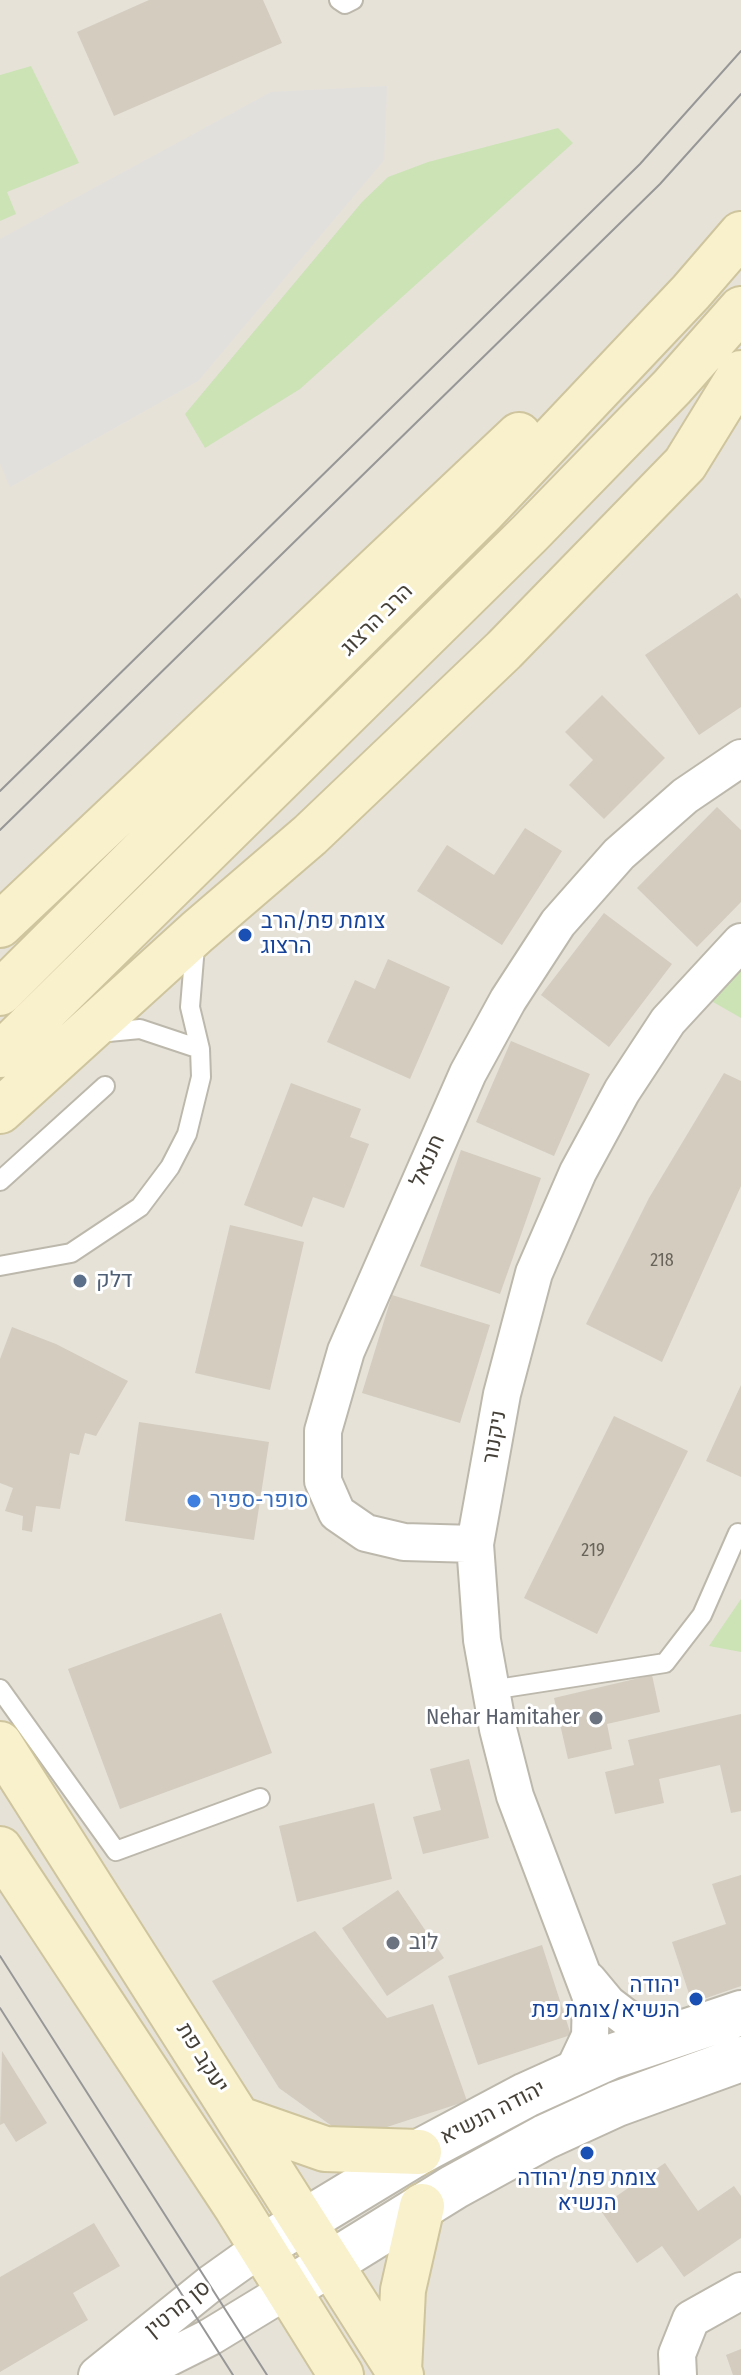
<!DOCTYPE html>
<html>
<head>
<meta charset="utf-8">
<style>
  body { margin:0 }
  canvas { display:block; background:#f3f0e9 }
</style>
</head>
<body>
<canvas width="741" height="2375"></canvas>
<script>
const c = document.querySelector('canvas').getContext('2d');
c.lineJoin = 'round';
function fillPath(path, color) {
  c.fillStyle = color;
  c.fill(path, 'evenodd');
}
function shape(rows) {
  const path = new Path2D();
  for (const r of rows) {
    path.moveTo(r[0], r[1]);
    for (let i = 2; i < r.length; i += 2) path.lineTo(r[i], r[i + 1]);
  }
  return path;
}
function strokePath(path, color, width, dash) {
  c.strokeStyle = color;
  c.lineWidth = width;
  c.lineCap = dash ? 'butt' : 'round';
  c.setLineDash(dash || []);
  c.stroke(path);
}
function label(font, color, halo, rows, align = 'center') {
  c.font = font + ' "Fira Sans Condensed",Heebo,sans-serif';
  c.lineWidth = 6;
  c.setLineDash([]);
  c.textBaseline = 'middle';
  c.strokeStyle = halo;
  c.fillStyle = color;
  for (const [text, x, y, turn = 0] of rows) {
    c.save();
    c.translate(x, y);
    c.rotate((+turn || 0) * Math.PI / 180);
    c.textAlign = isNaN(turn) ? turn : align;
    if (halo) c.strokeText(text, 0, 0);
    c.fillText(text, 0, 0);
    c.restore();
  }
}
fillPath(shape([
  [0,0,741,0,741,2375,0,2375]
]), '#e6e2d8');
fillPath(shape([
  [31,66,79,163,7,192,16,214,0,221,0,75],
  [558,128,573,143,300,389,205,448,185,414,362,202,388,177,428,162],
  [741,963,741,1018,706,998],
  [741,1599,741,1652,709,1646]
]), '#cce3b6');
fillPath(shape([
  [387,86,384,160,198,381,10,487,0,463,0,239,271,92]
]), '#e2e0dd');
fillPath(shape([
  [149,0,263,0,282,43,114,116,77,32],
  [737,593,741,599,741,707,699,735,645,655],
  [602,695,665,758,604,819,569,785,593,760,565,732],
  [717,807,741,830,741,902,697,947,637,888],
  [525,828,562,851,502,945,417,891,447,845,494,875],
  [604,913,672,964,609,1047,541,995],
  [388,959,450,987,410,1079,327,1042,355,980,375,989],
  [511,1041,590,1074,554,1156,476,1122],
  [724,1073,741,1081,741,1186,662,1362,586,1324,649,1198],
  [291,1083,361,1109,350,1137,369,1144,344,1208,313,1197,302,1227,244,1205],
  [461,1150,541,1178,500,1294,420,1266],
  [230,1225,304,1242,270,1390,195,1373],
  [392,1295,490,1325,460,1423,362,1393],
  [12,1327,56,1344,128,1381,96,1436,85,1433,79,1455,70,1453,60,1509,36,1506,32,1532,22,1530,23,1516,5,1511,13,1488,0,1483,0,1359],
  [741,1385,741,1477,706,1461],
  [614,1416,688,1451,597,1634,524,1598],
  [139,1422,269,1442,254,1540,125,1521],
  [221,1613,272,1753,120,1809,68,1669],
  [652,1675,660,1712,607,1724,612,1749,568,1759,554,1698],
  [741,1714,741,1811,731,1813,720,1765,659,1779,664,1803,615,1814,605,1772,634,1765,628,1740],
  [469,1759,489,1838,423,1854,413,1817,441,1810,430,1769],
  [374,1803,392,1879,297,1902,279,1826],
  [741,1875,741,1986,692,2003,672,1942,726,1924,712,1884],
  [398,1890,444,1958,387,1996,342,1928],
  [315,1931,387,2018,433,2004,467,2101,350,2139,279,2088,212,1981],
  [542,1945,571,2035,478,2065,448,1976],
  [2,2051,47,2123,16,2142,4,2123,0,2125],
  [665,2163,698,2211,734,2186,741,2196,741,2238,684,2277,662,2246,637,2263,599,2208],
  [94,2223,120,2266,73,2293,88,2320,0,2372,0,2277],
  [741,2349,741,2375,733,2375,726,2355]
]), '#d3ccbf');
const service = shape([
  [339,0,345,4,353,0],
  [98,1033,140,1029,200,1049],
  [0,1181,105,1086],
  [0,1266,71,1253,140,1207,170,1167,187,1134,201,1077,200,1049,190,1007,195,946],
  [0,1689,116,1851,260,1798],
  [491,1690,665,1663,702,1615,738,1533]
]);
const minor = shape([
  [475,1544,404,1542,366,1533,337,1513,323,1481,323,1431,346,1351,468,1073,508,1000,558,923,619,854,685,796,741,758],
  [588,1980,608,2004,625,2017,640,2025,676,2033],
  [572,2074,590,2036,591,1997,515,1796,498,1729,482,1640,475,1544,502,1394,534,1273,578,1172,622,1091,668,1021,741,942],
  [97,2375,210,2284,262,2247],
  [134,2375,210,2337,289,2289],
  [678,2375,677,2354,691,2319,741,2291]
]);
const tertiary = shape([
  [262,2247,419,2152,526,2095,610,2057,741,2013],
  [289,2289,454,2187,545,2137,617,2104,741,2059]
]);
const secondary = shape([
  [0,925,519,435],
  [0,993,484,511,691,292,741,234],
  [0,1055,530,533,672,387,741,309],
  [0,1111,197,932,310,835,504,650,685,464,741,373],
  [0,1744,401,2375],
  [0,1849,237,2208,341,2375],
  [242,2120,325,2149,419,2152],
  [399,2371,403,2290,422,2206]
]);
strokePath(service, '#bdb8ac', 22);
strokePath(minor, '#bdb8ac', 40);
strokePath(tertiary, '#bdb8ac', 48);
strokePath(secondary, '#cec49d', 48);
strokePath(service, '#fff', 18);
strokePath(minor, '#fff', 36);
strokePath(tertiary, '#fff', 44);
strokePath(secondary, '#f9f1cc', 44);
strokePath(shape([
  [0,791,640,164,741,51],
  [0,830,660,184,741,94],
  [0,1956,267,2375],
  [0,2008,233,2375]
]), '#979797', 2);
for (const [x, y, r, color] of [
  [245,935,8,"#1a4fb4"],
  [80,1281,8,"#5c6f8a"],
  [194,1501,8,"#3f7fe0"],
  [596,1718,8,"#6b7280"],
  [393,1943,8,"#6b7280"],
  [696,1999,8,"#1a4fb4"],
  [587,2153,8,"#1a4fb4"]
]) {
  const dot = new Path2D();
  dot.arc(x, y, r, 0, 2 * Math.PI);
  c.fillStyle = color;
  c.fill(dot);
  strokePath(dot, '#fff', 3);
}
label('18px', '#69645a', null, [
  ["218",662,1261],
  ["219",593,1551]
]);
label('22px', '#464138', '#fff', [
  ["הרב הרצוג",377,620,-45],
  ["חננאל",428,1161,-66],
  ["ניקנור",495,1437,-80],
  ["יעקב פת",202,2058,58],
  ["יהודה הנשיא",493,2113,-27],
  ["סן מרטין",178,2309,-39]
]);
label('22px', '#164399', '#fff', [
  ["צומת פת/הרב",261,922],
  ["הרצוג",261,947],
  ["יהודה",680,1986,"right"],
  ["הנשיא/צומת פת",680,2011,"right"],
  ["צומת פת/יהודה",587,2179,"center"],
  ["הנשיא",587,2204,"center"]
], 'left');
label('22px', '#4e5e75', '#fff', [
  ["דלק",96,1281]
], 'left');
label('22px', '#366cbe', '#fff', [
  ["סופר-ספיר",210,1501]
], 'left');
label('22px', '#5b616d', '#fff', [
  ["Nehar Hamitaher",580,1718],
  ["לוב",409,1943,"left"]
], 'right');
</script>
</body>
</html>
